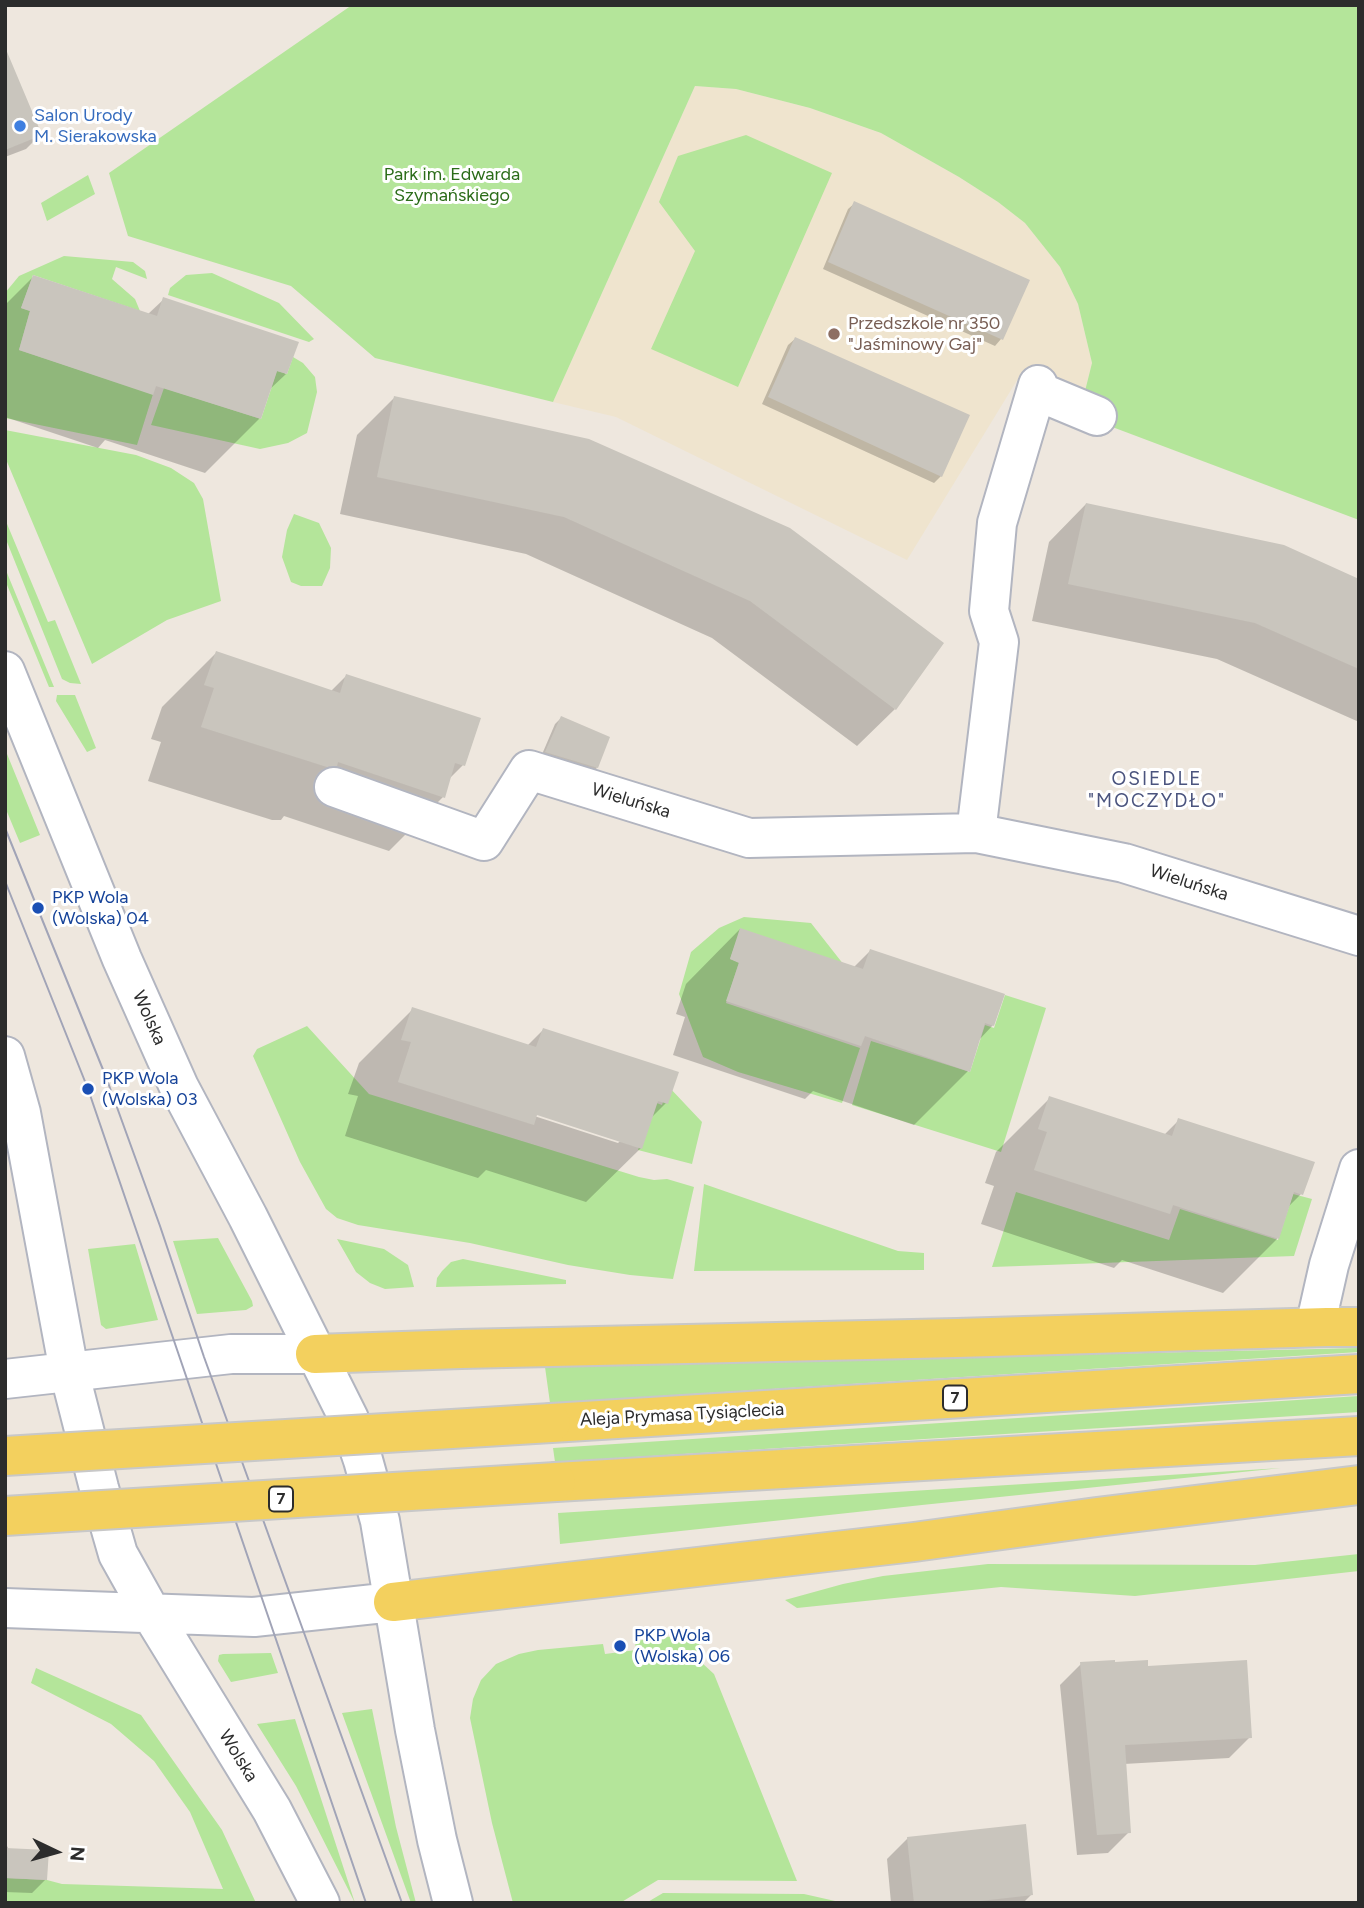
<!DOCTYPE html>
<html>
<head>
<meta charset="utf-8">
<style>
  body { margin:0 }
  #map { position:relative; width:1364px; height:1908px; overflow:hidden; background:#eee7de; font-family:Figtree,sans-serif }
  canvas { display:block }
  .frame { position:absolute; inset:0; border:7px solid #2c2c2c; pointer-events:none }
  .north { position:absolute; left:21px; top:1817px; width:70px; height:70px; -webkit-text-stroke:5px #fff; paint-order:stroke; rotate:95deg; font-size:19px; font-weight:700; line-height:28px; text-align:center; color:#2c2c2c }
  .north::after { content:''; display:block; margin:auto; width:24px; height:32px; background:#2c2c2c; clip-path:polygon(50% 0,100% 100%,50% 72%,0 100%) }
</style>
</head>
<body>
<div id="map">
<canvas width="1364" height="1908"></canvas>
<div class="frame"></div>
<div class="north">N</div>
</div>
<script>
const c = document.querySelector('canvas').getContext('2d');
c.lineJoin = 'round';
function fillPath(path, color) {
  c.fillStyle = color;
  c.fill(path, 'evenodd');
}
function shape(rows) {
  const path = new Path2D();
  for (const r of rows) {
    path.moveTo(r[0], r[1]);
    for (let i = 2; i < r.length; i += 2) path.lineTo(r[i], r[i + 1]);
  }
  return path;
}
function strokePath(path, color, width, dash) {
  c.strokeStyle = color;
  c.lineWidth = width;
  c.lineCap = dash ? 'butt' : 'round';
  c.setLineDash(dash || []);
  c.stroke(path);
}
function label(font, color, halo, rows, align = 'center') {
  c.font = font + ' Figtree,sans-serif';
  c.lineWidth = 6;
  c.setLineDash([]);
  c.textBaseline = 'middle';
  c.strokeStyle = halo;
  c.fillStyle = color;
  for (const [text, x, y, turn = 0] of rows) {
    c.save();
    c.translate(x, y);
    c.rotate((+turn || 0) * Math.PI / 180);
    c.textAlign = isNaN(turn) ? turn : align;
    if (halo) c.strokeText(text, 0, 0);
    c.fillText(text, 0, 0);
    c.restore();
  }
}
fillPath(shape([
  [695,86,736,89,810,108,881,133,959,177,998,202,1025,223,1060,267,1078,304,1092,363,1082,403,1019,377,907,560,616,417,553,402]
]), '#efe4ce');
fillPath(shape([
  [352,5,1359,5,1359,520,1107,425,1082,403,1092,363,1078,304,1060,267,1025,223,998,202,959,177,881,133,810,108,736,89,695,86,553,402,375,358,291,286,128,236,109,173],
  [746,135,832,173,738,387,651,349,695,251,659,202,678,156],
  [88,175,95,194,47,221,41,203],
  [64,256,133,262,145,271,147,279,116,267,112,279,135,299,140,311,33,275,21,308,30,311,19,350,153,394,137,445,5,418,5,293,19,276],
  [212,273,279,303,314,339,309,342,168,295,170,288,186,275],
  [293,357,303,363,315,377,317,392,307,433,288,443,260,449,151,425,164,388,261,419,277,371,287,374],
  [5,430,136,455,171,468,194,483,203,499,221,601,167,620,92,664,5,457],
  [294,514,319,523,331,548,330,568,322,586,301,586,291,582,282,557,287,530],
  [5,519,48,622,55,620,81,684,70,683,62,679,5,537],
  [5,568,54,687,49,687,5,580],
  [57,695,75,695,96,748,87,752,56,701],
  [5,749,40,835,20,843,5,807],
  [744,917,811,923,844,965,740,931,730,959,739,962,726,1003,860,1048,842,1103,738,1072,703,1057,679,994,691,952,719,928],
  [1005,995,1046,1008,1001,1152,852,1105,871,1041,970,1072,985,1025,994,1028],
  [307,1026,369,1094,639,1177,654,1180,667,1179,694,1187,673,1279,630,1275,568,1265,470,1243,358,1225,337,1218,326,1209,300,1162,253,1056,257,1049],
  [668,1086,702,1122,692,1164,638,1150,654,1102,662,1105],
  [704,1184,898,1251,924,1253,924,1270,694,1271],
  [1016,1192,1169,1240,1180,1209,1278,1240,1293,1194,1312,1199,1294,1256,992,1267],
  [218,1238,252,1301,253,1306,246,1310,197,1314,173,1241],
  [337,1239,384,1249,408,1265,414,1287,385,1289,370,1283,356,1272],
  [135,1244,158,1320,106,1329,101,1325,88,1249],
  [463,1259,566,1280,566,1284,436,1287,437,1278,442,1271,451,1262],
  [1359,1348,1359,1352,550,1403,545,1367],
  [1359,1396,1359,1412,555,1462,553,1448],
  [1281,1468,922,1505,560,1544,558,1513],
  [1359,1554,1359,1571,1135,1596,1001,1587,797,1608,785,1600,843,1584,883,1576,988,1564,1255,1565],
  [698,1633,701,1662,714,1674,797,1881,658,1880,620,1903,513,1903,492,1823,470,1718,473,1699,481,1680,496,1664,519,1654,538,1650,603,1644,605,1654,636,1650,635,1641],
  [271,1653,278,1673,231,1682,218,1661,219,1655,223,1654],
  [36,1668,141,1715,222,1830,256,1903,5,1903,5,1878,47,1880,62,1884,223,1889,190,1812,154,1761,111,1724,31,1683],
  [372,1709,396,1827,416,1903,411,1903,342,1713],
  [295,1719,355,1903,296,1786,257,1724],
  [663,1893,804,1894,844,1903,646,1903]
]), '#b4e59a');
fillPath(shape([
  [5,51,40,135,26,149,5,157],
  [855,203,1028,281,1001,339,995,346,823,269,848,209],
  [33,277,147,315,164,299,286,374,269,390,260,418,205,473,105,440,98,448,5,417,5,305],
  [795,339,967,416,941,476,934,483,762,404,788,345],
  [395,397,588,440,895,709,857,746,712,638,526,554,340,514,357,435],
  [1086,504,1359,581,1359,722,1217,659,1032,621,1049,542],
  [216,653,331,691,346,676,463,765,448,780,443,797,389,851,284,816,281,820,272,820,148,781,161,742,151,739,162,707],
  [561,718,597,768,590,774,540,759,555,724],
  [740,929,854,967,870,951,993,1025,978,1041,968,1071,914,1125,813,1091,805,1099,673,1055,685,1017,676,1014,686,984],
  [413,1009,527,1046,543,1030,676,1073,666,1103,650,1119,641,1148,586,1202,486,1170,478,1178,345,1136,358,1096,348,1094,359,1063],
  [529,1111,621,1140,618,1143,528,1114],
  [1050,1098,1164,1135,1179,1120,1301,1194,1287,1208,1277,1239,1223,1293,1122,1260,1114,1268,981,1224,994,1186,985,1183,996,1152],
  [1081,1664,1114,1664,1146,1668,1250,1737,1229,1758,1124,1764,1129,1832,1108,1853,1077,1855,1060,1685],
  [908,1838,1031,1895,1023,1903,891,1903,887,1859],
  [5,1842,9,1850,46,1879,32,1893,5,1892]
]), '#0003');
fillPath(shape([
  [5,47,42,135,5,150],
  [854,201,1030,280,1003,340,828,262],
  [33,275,157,316,163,297,299,342,287,374,277,371,261,419,156,386,153,395,19,350,30,311,21,308],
  [795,337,970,415,942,477,768,397],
  [394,396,589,439,790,528,944,643,896,710,750,601,564,517,377,477],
  [1086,503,1284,545,1359,579,1359,669,1255,623,1068,584],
  [216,651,340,693,346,674,481,718,465,766,455,763,445,798,338,762,337,766,327,767,201,727,214,688,204,685],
  [561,716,610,737,598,768,545,752],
  [740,928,863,969,870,949,1005,994,994,1026,985,1023,970,1072,865,1036,861,1046,726,1001,739,963,730,959],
  [412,1007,536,1047,543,1028,679,1072,668,1104,658,1101,642,1149,537,1115,534,1125,398,1082,411,1042,401,1040],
  [1049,1096,1172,1136,1178,1118,1315,1162,1303,1195,1294,1192,1279,1239,1173,1205,1170,1214,1034,1170,1047,1132,1038,1129],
  [1115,1660,1115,1662,1148,1660,1148,1666,1247,1660,1252,1738,1125,1745,1131,1833,1097,1835,1080,1662],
  [1026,1824,1033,1895,962,1903,914,1903,907,1837],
  [5,1848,49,1850,47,1880,5,1878]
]), '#c9c5bd');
const street = shape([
  [1037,391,1097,416],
  [334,787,484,841,529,770,749,838,976,833,999,642,989,611,997,523,1038,385],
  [976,833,1124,863,1359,936],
  [1315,1327,1329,1265,1359,1169]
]);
const secondary = shape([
  [5,671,122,959,179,1087,248,1217,349,1419,363,1460,380,1521,415,1730,437,1840,453,1903],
  [5,1056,21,1113,69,1371,99,1488,118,1554,151,1613,272,1810,320,1903],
  [5,1379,231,1354,315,1354],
  [5,1608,254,1617,393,1602]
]);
const primary = shape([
  [315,1354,461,1349,957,1338,1327,1327,1359,1327],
  [551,1423,1359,1374],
  [556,1482,1359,1436],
  [393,1602,914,1542,1097,1517,1359,1485]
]);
strokePath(street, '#b2b5c0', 42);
strokePath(secondary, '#b2b5c0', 42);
strokePath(primary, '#c8c8c8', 42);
strokePath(street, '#fff', 38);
strokePath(secondary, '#fff', 38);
strokePath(primary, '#f3d05e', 38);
strokePath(shape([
  [5,828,106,1077,160,1226,204,1357,402,1903],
  [5,881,88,1089,366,1903]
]), '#a1a4b7', 2);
const primaryBridge = shape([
  [5,1456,551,1423],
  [5,1516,556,1482]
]);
strokePath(primaryBridge, '#c8c8c8', 42, []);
strokePath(primaryBridge, '#f3d05e', 38);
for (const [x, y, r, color] of [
  [20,126,7,"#3f7fe0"],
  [834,334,7,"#8d6e63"],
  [38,908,7,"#1a4fb4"],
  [88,1089,7,"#1a4fb4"],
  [620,1646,7,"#1a4fb4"]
]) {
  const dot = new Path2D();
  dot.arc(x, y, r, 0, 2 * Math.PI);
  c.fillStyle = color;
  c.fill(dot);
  strokePath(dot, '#fff', 2.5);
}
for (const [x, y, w] of [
  [955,1398,24],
  [281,1499,24]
]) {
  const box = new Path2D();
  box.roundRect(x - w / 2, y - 12.5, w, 25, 5);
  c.fillStyle = '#fff';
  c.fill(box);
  strokePath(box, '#2c2c2c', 2);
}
label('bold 16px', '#2c2c2c', null, [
  ["7",955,1398],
  ["7",281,1499]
]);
label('18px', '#366cbe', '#fff', [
  ["Salon Urody",34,116],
  ["M. Sierakowska",34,137]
], 'left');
label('18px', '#2b6c19', '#fff', [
  ["Park im. Edwarda",452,175],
  ["Szymańskiego",452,196]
]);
label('18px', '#785e54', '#fff', [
  ["Przedszkole nr 350",848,324],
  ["\"Jaśminowy Gaj\"",848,345]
], 'left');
label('18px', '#2c2c2c', '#fff', [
  ["Wieluńska",631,801,17],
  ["Wieluńska",1189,883,18],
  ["Wolska",149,1018,66],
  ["Aleja Prymasa Tysiąclecia",682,1415,-3],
  ["Wolska",238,1756,58]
]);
label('18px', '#164399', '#fff', [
  ["PKP Wola",52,898],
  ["(Wolska) 04",52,919],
  ["PKP Wola",102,1079],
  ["(Wolska) 03",102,1100],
  ["PKP Wola",634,1636],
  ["(Wolska) 06",634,1657]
], 'left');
c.letterSpacing = '2px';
label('19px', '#4b547e', '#fff', [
  ["OSIEDLE",1157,779],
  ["\"MOCZYDŁO\"",1157,801]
]);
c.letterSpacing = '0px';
</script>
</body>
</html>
